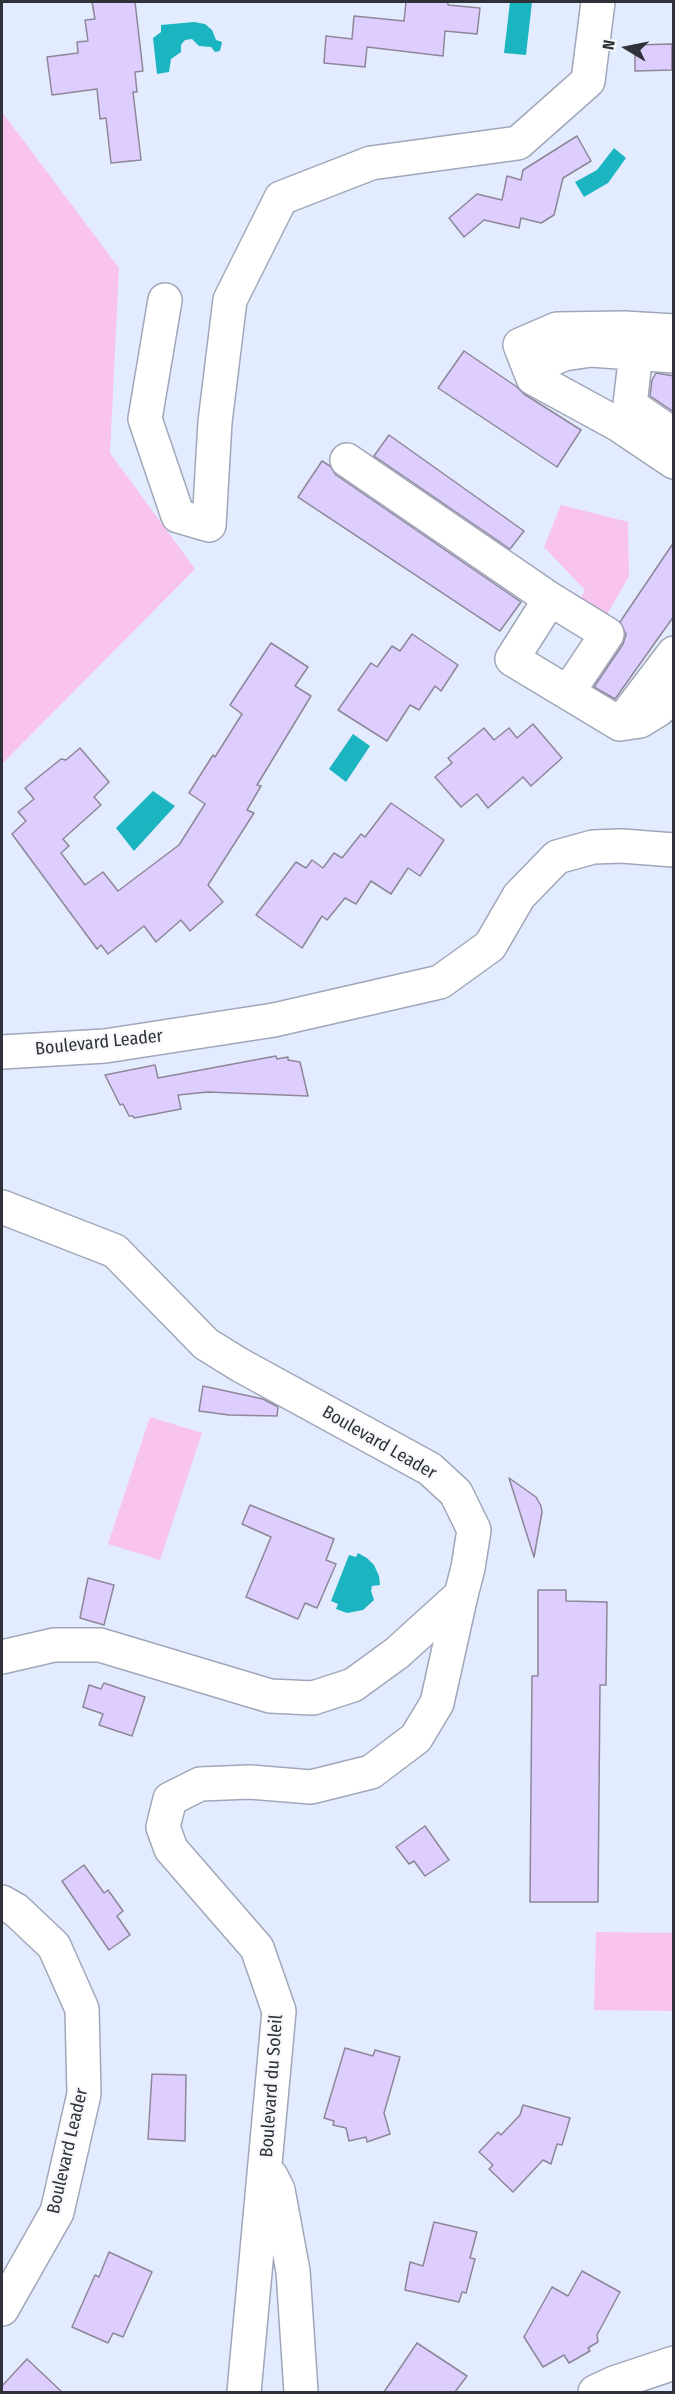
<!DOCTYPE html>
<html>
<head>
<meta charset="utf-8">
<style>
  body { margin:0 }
  #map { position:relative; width:675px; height:2394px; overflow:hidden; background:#e3ebfe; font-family:"Fira Sans Condensed",sans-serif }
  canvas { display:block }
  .frame { position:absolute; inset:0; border:3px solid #2f3239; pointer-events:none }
  .north { position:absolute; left:597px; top:18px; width:60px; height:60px; -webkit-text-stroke:4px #f7f8fc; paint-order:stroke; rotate:280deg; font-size:16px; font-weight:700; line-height:24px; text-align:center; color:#2f3239 }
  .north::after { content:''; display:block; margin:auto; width:21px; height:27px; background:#2f3239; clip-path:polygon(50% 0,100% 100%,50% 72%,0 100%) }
</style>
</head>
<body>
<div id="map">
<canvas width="675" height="2394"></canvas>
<div class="frame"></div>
<div class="north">N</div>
</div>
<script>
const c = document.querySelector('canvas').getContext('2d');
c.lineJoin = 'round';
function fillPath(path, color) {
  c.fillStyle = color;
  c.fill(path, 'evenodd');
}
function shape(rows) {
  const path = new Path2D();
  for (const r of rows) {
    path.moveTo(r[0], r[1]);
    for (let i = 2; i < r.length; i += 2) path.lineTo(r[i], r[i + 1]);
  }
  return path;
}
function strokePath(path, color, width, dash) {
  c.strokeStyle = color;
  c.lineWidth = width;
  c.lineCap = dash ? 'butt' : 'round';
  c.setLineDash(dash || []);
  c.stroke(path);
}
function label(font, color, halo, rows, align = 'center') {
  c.font = font + ' "Fira Sans Condensed",sans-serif';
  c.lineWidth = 4.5;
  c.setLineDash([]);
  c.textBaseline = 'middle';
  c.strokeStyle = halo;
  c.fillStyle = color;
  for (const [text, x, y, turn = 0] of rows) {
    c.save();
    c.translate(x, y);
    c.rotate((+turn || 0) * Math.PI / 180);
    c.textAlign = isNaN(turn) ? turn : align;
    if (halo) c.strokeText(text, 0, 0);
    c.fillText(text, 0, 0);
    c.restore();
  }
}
fillPath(shape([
  [2,112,119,268,110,453,195,569,2,764],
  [561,505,628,522,629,576,606,616,581,598,585,590,544,547],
  [150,1417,202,1433,160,1560,108,1544],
  [596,1932,673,1933,673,2011,594,2010]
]), '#f8c3ee');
fillPath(shape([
  [510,2,532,2,526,55,504,53],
  [194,22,205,24,212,30,216,40,222,42,220,51,215,52,211,47,199,46,192,39,185,40,181,45,181,52,171,59,169,72,157,74,153,38,161,32,161,25],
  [614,148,626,158,608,183,584,197,575,182,597,170],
  [353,734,370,746,346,782,329,769],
  [153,791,175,806,134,851,116,828],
  [358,1553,367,1558,374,1565,379,1576,380,1585,372,1586,371,1591,374,1600,363,1610,347,1613,336,1609,338,1604,331,1601,349,1555,356,1557]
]), '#1ab5c1');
const building = shape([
  [92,2,135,2,143,71,135,72,137,92,133,92,141,160,111,163,106,118,100,119,97,89,52,95,47,57,78,53,77,42,88,41,85,20,95,19,92,2],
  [406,2,448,2,448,5,480,8,477,34,445,31,443,56,367,47,365,67,324,63,326,36,352,39,354,16,404,21,406,2],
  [672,44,672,70,635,71,635,45,672,44],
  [577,136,591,161,563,178,554,215,541,223,521,218,519,228,484,220,464,237,449,218,477,194,502,200,507,176,521,180,523,170,577,136],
  [464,351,517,387,524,394,581,430,557,467,438,388,464,351],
  [656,373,674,376,674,412,650,396,652,380,656,373],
  [389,435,524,531,510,549,374,456,389,435],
  [322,461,330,466,336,475,521,602,500,631,298,497,322,461],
  [674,542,674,616,615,699,594,687,623,644,626,634,620,622,674,542],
  [412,634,458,665,441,691,435,686,419,710,410,705,387,741,338,710,371,663,377,667,392,646,400,651,412,634],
  [271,643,308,667,295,686,311,696,257,785,261,786,247,810,254,813,208,885,223,902,190,931,181,920,156,942,144,926,108,954,101,945,97,949,12,834,26,821,18,812,34,799,25,788,61,759,66,760,80,748,109,782,94,797,101,805,63,839,69,846,61,853,85,885,103,872,118,891,179,845,205,804,189,793,213,755,215,757,242,714,230,705,271,643],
  [533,724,562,758,531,786,523,777,488,808,477,794,461,807,435,777,452,763,448,758,484,728,494,740,509,728,517,738,533,724],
  [391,803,444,840,420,876,408,868,391,894,371,881,356,904,345,898,327,920,322,916,302,948,256,915,296,862,306,868,312,860,323,868,334,853,342,858,361,834,365,837,391,803],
  [276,1056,277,1059,288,1057,288,1060,300,1062,308,1096,208,1092,178,1095,181,1109,134,1118,133,1116,129,1116,123,1104,120,1105,105,1075,155,1065,158,1078,276,1056],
  [203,1386,263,1399,278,1407,277,1416,229,1415,199,1411,203,1386],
  [509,1478,536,1497,541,1506,542,1512,534,1557,509,1478],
  [250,1505,334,1539,326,1560,336,1564,317,1608,305,1603,298,1619,246,1597,271,1537,242,1524,250,1505],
  [88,1578,114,1585,104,1625,80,1618,88,1578],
  [538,1590,566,1590,566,1601,607,1602,606,1685,600,1685,598,1902,530,1902,532,1676,538,1676,538,1590],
  [104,1683,145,1697,132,1736,99,1725,103,1714,83,1707,89,1685,101,1689,104,1683],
  [425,1826,449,1860,425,1876,414,1861,409,1864,396,1847,425,1826],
  [84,1865,104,1893,108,1890,123,1911,117,1916,130,1935,109,1950,62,1881,84,1865],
  [345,2048,373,2056,375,2050,400,2057,384,2113,390,2134,367,2142,366,2137,349,2141,346,2128,333,2125,334,2121,324,2118,345,2048],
  [152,2074,186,2075,185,2141,148,2139,152,2074],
  [523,2105,570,2118,562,2145,557,2144,551,2164,543,2160,513,2192,489,2169,493,2165,479,2152,498,2132,501,2135,520,2115,523,2105],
  [434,2222,477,2232,470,2258,475,2259,466,2293,462,2292,459,2302,405,2290,410,2262,423,2266,434,2222],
  [109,2252,152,2272,123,2337,113,2333,108,2343,72,2327,95,2275,99,2277,109,2252],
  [582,2271,620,2292,597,2335,598,2342,588,2348,590,2351,569,2363,564,2355,543,2367,524,2337,552,2287,568,2296,582,2271],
  [417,2343,467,2376,455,2392,384,2392,417,2343],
  [27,2359,62,2392,2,2392,2,2386,27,2359]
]);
fillPath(building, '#decdff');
strokePath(building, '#8d8798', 1.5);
const minor = shape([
  [165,300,145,419,178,516,209,525,215,422,230,300,281,198,371,163,518,143,588,81,598,2],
  [674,331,624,328,557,329,520,345,533,378,619,425,674,462],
  [636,352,630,405,674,435],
  [531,368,564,354,591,350,674,356],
  [347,460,550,599,607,634,568,692],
  [550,599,512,659,620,724,640,721,658,710,674,695],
  [620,724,674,653],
  [271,2176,278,2190,293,2271,301,2392],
  [244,2392,279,2011,257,1948,171,1849,163,1827,170,1799,200,1784,250,1782,311,1787,371,1772,416,1738,437,1703,461,1595],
  [595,2392,614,2383,674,2363]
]);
const tertiary = shape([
  [2,1052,105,1046,274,1020,440,982,490,946,519,896,557,857,593,847,622,846,674,850],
  [2,1207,115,1251,206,1344,240,1365,430,1469,456,1493,474,1530,468,1568,461,1595,397,1653,353,1685,313,1698,270,1696,100,1645,54,1645,2,1657],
  [2,1902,16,1910,54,1946,82,2009,84,2094,57,2212,2,2309]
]);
strokePath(minor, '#a0a7b9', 36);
strokePath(tertiary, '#a0a7b9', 36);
strokePath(minor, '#fff', 33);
strokePath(tertiary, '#fff', 33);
label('18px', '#2f3239', '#f7f8fc', [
  ["Boulevard Leader",99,1043,-6],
  ["Boulevard Leader",379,1443,30],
  ["Boulevard du Soleil",272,2086,-86],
  ["Boulevard Leader",68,2151,-77]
]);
</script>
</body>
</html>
